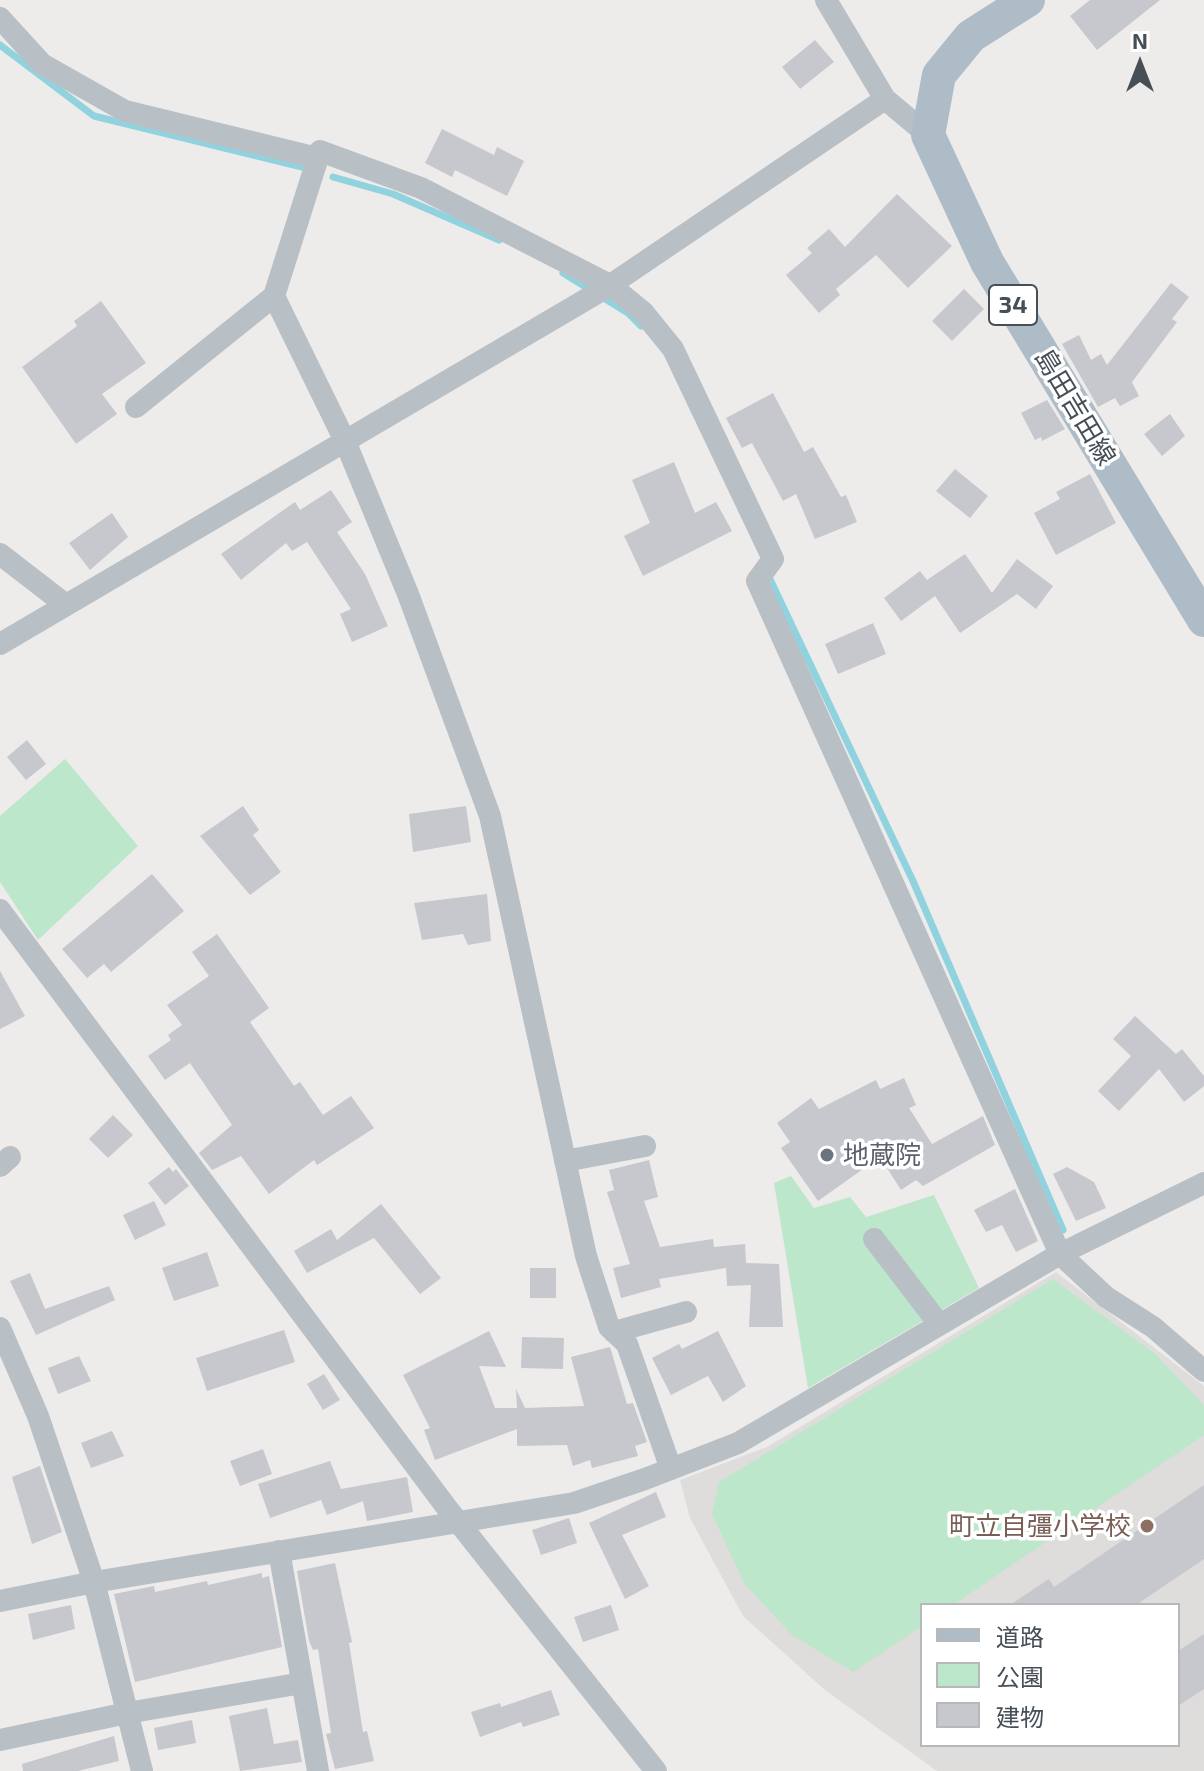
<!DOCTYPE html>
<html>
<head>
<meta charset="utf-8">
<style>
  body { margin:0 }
  #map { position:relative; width:1204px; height:1771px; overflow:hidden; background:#eeebeb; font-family:"Exo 2","Noto Sans JP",sans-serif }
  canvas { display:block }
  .legend { position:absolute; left:920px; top:1603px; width:260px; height:144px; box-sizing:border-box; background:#fff; border:2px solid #b5b9bb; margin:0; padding:10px 14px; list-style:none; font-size:24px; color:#464f56 }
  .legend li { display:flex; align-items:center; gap:16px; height:40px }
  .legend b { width:40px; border:2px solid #b5b9bb }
  .north { position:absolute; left:1100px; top:24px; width:80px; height:80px; -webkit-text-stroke:6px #fff; paint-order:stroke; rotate:0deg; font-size:22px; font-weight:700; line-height:32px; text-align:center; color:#464f56 }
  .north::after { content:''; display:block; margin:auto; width:28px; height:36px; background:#464f56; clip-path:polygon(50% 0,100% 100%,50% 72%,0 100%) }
</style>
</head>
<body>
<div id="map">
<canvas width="1204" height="1771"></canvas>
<ul class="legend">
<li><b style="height:10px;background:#aebcc7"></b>道路</li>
<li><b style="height:22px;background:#bde7cb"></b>公園</li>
<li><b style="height:22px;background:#c6c8cd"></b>建物</li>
</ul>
<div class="north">N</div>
</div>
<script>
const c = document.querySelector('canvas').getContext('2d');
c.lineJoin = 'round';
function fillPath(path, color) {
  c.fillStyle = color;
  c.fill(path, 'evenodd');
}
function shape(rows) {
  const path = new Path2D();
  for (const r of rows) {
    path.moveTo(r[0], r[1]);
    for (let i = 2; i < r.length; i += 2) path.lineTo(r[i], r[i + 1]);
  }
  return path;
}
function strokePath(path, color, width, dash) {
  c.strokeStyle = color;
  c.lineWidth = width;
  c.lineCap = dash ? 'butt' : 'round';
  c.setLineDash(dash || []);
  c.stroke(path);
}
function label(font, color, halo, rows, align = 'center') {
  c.font = font + ' "Exo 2","Noto Sans JP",sans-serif';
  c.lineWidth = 7;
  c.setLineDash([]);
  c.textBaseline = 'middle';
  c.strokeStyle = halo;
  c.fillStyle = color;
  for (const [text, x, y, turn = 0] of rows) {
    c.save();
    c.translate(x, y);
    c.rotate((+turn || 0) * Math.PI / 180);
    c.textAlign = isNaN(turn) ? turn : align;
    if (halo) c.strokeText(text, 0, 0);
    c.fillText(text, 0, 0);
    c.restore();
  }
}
fillPath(shape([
  [1056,1272,1204,1386,1204,1771,937,1771,825,1690,743,1616,690,1518,680,1480,767,1447],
  [922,1605,1178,1605,1178,1745,922,1745]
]), '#dfdcdc');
fillPath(shape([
  [65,759,138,846,38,940,0,882,0,816],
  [791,1176,814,1208,850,1197,866,1217,934,1195,979,1288,808,1388,774,1183],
  [1053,1279,1154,1353,1204,1405,1204,1435,953,1605,922,1605,922,1626,853,1672,792,1635,744,1583,712,1514,719,1482]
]), '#bde7cb');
strokePath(shape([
  [0,45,94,116,302,167],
  [333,177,393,194,499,240],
  [563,273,628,313,641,326],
  [768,575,913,881,1063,1230]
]), '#90d3df', 7);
fillPath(shape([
  [1090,0,1160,0,1097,50,1070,16],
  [815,40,834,62,800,89,782,67],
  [442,129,494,155,497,147,524,161,507,196,455,170,452,177,425,163],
  [897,194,952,246,908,288,876,255,836,289,840,295,819,313,786,275,812,253,807,248,829,229,845,247],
  [1171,283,1189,297,1172,319,1177,322,1132,382,1139,396,1120,406,1115,398,1098,407,1062,344,1079,335,1091,360,1101,354,1107,365],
  [964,289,984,309,952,341,932,321],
  [101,301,146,363,102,394,117,414,76,444,22,367,77,326,74,321],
  [773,393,804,452,813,447,841,497,846,495,857,522,815,539,796,494,783,501,752,443,742,448,726,418],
  [1047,400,1065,429,1042,441,1041,437,1035,440,1021,413],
  [1170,414,1185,436,1162,456,1144,434],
  [674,462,695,513,716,502,732,531,643,576,624,536,650,523,632,480],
  [955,469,988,496,970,518,936,491],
  [1090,474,1116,523,1056,555,1034,513,1060,499,1056,492],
  [331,490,352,522,337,532,365,574,388,626,352,642,340,614,351,609,307,542,292,551,286,543,241,580,221,554,295,502,300,510],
  [112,513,128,537,90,570,69,543],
  [965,554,992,593,1017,559,1053,586,1036,609,1017,594,960,633,935,596,901,621,884,598,920,571,927,580],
  [873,623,886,654,838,674,825,644],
  [27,740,46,764,26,780,7,757],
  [243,806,259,830,253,835,281,872,250,895,200,836],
  [466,806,471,842,413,852,409,814],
  [152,874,184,911,111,972,104,964,87,978,62,949],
  [487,894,491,941,468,945,463,934,422,940,414,903],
  [217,934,269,1008,250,1022,294,1086,300,1082,323,1115,351,1096,374,1128,317,1165,314,1160,269,1194,241,1156,212,1170,199,1153,232,1125,190,1063,165,1080,148,1056,171,1040,168,1035,182,1025,167,1005,209,976,192,952],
  [0,971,25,1016,0,1029],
  [1135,1016,1176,1054,1182,1049,1204,1076,1204,1086,1184,1102,1159,1069,1119,1111,1098,1091,1131,1056,1113,1039],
  [904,1078,916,1105,909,1108,932,1144,983,1116,995,1145,923,1186,916,1180,901,1190,880,1157,818,1201,781,1148,790,1142,777,1123,811,1098,819,1109,876,1080,880,1089],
  [113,1115,133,1135,108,1158,89,1139],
  [649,1160,658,1197,644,1201,660,1247,713,1239,714,1247,745,1244,746,1263,779,1264,783,1327,749,1327,751,1285,727,1286,726,1268,659,1279,661,1287,621,1298,613,1268,630,1264,607,1192,614,1190,609,1170],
  [169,1167,173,1172,176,1169,189,1186,165,1205,148,1183],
  [1067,1167,1094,1182,1106,1208,1076,1221,1053,1174],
  [1015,1189,1038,1241,1016,1252,1002,1225,986,1232,974,1210],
  [154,1201,166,1225,135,1240,123,1215],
  [381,1204,441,1278,420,1294,374,1238,307,1273,294,1251,331,1229,337,1240],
  [207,1252,219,1286,174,1301,162,1268],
  [530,1268,556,1268,556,1298,530,1298],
  [30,1273,45,1309,109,1286,115,1300,36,1335,10,1281],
  [284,1330,295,1362,207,1391,196,1358],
  [489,1331,506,1367,479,1366,495,1408,517,1408,516,1389,525,1408,584,1406,571,1357,610,1347,627,1404,633,1403,647,1442,635,1446,638,1456,592,1468,590,1460,573,1466,567,1445,517,1446,517,1429,435,1460,424,1430,430,1428,403,1375],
  [718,1331,746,1386,723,1402,708,1376,671,1395,652,1358,679,1344,682,1349],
  [522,1337,564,1338,563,1369,521,1368],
  [79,1356,91,1381,58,1394,48,1368],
  [324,1374,340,1400,323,1410,307,1384],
  [112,1431,124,1456,91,1468,81,1443],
  [263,1449,272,1474,240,1486,230,1461],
  [330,1461,341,1489,407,1477,413,1512,367,1521,363,1501,327,1515,321,1500,270,1518,258,1484],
  [40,1466,62,1532,32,1544,12,1477],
  [1204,1485,1204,1559,1136,1605,1010,1605,1049,1579,1054,1587],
  [656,1492,666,1517,622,1535,649,1586,625,1599,589,1523],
  [569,1518,577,1543,541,1555,532,1530],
  [335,1563,352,1642,349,1643,363,1732,367,1731,374,1761,335,1769,326,1734,331,1733,318,1649,313,1650,309,1641,297,1571],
  [262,1573,262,1578,269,1576,282,1647,135,1682,114,1594,154,1586,155,1592,207,1581,208,1585],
  [71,1605,75,1629,33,1640,28,1614],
  [611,1605,619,1630,583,1642,574,1617],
  [1204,1634,1204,1689,1178,1706,1178,1651],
  [551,1690,560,1715,523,1727,521,1722,480,1737,471,1712,500,1703,501,1707],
  [267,1708,274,1744,298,1740,302,1762,240,1771,229,1716],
  [192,1720,196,1743,158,1750,154,1728],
  [114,1736,119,1761,78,1771,23,1771,22,1764]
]), '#c6c8cd');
strokePath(shape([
  [826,0,885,99,928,135],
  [0,18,42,64,125,111,317,158],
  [136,407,274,296],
  [0,554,66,605],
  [0,644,609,286,885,99],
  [0,910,447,1508,656,1771],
  [565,1161,645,1146],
  [0,1166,10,1157],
  [874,1239,939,1324],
  [0,1328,38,1416,94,1582,142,1771],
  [614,1332,686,1312],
  [671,1469,627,1344,609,1327,586,1256,490,816,408,594,345,441,274,296,320,151,421,188,610,285,643,312,673,349,773,559,757,581,1060,1254,1106,1297,1153,1327,1204,1371],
  [279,1551,318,1771],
  [0,1601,94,1582,574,1503,645,1479,738,1443,1060,1254,1204,1183],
  [0,1740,127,1713,302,1683]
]), '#b8c0c6', 22);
strokePath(shape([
  [1028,0,971,36,939,75,928,135,987,262,1204,620]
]), '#aebcc7', 34);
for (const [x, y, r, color] of [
  [827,1155,8,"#6b7280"],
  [1147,1526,8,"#8d6e63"]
]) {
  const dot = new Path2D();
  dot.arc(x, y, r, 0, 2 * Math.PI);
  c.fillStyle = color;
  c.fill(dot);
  strokePath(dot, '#fff', 3);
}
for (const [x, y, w] of [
  [1013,305,48]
]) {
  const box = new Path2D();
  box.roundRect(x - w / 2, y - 20, w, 40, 6);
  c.fillStyle = '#fff';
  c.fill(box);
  strokePath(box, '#464f56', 2);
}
label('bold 24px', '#464f56', null, [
  ["34",1013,305]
]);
label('26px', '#464f56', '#fff', [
  ["島田吉田線",1075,407,59]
]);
label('26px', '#5b616d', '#fff', [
  ["地蔵院",843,1155]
], 'left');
label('26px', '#785e54', '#fff', [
  ["町立自彊小学校",1131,1526]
], 'right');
</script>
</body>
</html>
